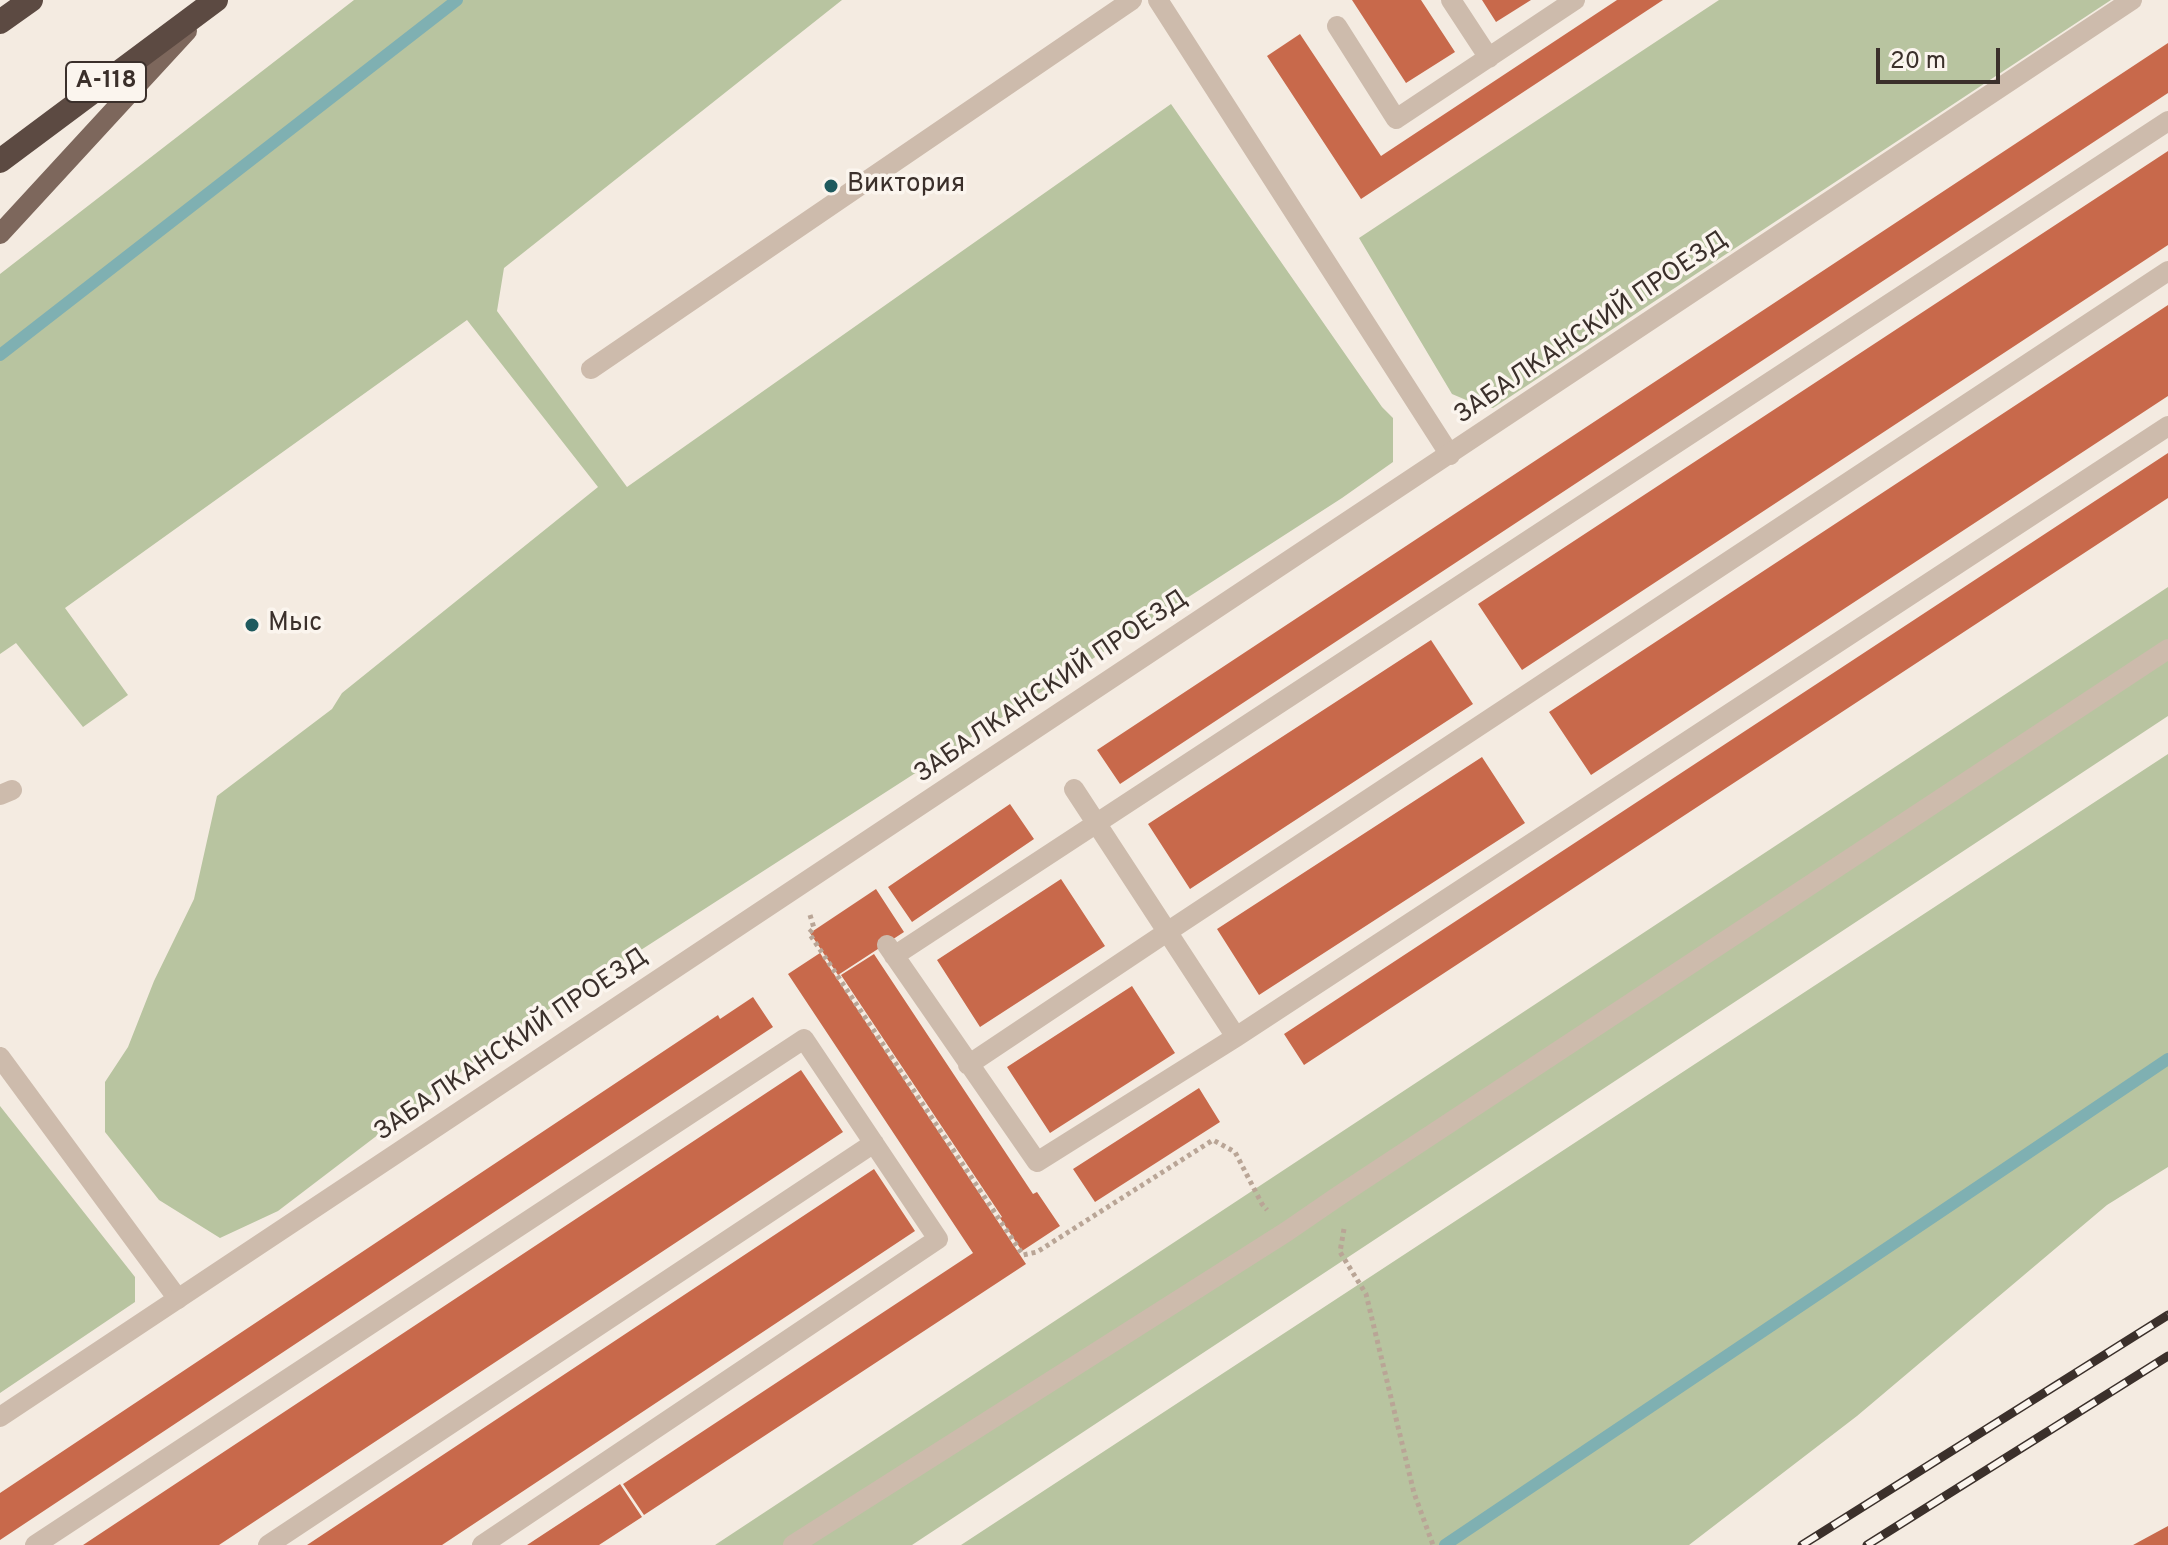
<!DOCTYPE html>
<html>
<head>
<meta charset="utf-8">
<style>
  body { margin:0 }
  #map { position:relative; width:2168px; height:1545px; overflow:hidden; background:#f4ebe1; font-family:Overpass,sans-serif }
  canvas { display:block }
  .scale { position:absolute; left:1876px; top:48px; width:124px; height:36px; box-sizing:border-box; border:4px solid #3b302b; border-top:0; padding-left:10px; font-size:24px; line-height:28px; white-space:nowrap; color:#3b302b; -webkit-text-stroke:6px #fbf5ee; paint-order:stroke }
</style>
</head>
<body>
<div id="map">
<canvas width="2168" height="1545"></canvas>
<div class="scale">20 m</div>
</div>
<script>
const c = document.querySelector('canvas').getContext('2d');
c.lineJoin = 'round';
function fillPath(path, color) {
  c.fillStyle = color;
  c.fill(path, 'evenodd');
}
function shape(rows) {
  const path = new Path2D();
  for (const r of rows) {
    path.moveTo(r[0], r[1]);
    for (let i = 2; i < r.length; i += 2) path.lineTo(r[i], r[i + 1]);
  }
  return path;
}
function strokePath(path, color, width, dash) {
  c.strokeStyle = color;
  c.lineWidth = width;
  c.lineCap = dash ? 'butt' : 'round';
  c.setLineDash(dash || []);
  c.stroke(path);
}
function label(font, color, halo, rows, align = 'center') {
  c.font = font + ' Overpass,sans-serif';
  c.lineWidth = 7;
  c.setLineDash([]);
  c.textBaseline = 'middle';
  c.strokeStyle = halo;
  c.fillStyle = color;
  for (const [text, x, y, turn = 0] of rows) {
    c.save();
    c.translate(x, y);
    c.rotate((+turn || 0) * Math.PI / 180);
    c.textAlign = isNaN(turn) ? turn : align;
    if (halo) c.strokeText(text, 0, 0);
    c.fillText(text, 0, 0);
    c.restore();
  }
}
fillPath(shape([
  [354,0,842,0,504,268,497,311,627,487,1171,104,1382,407,1393,418,1393,462,1342,498,509,1035,278,1211,220,1238,159,1200,105,1132,105,1082,128,1047,154,981,194,899,217,796,332,709,342,693,598,487,467,320,65,608,128,695,83,727,16,643,0,654,0,274],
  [1719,0,2111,0,1493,408,1478,405,1452,394,1359,238],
  [2168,587,2168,716,912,1545,715,1545],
  [2168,754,2168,1167,2107,1205,1857,1416,1689,1545,961,1545],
  [0,1106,135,1277,135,1302,0,1393]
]), '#b8c4a0');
strokePath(shape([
  [0,355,457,0],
  [1445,1545,2168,1059]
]), '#7fb0b2', 12);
fillPath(shape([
  [1352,0,1421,0,1455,52,1406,83],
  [1482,0,1531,0,1496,22],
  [1617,0,1663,0,1361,199,1267,56,1300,34,1381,156],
  [2168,43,2168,93,1120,784,1097,750],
  [2168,151,2168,245,1522,670,1478,604],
  [2168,305,2168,396,1591,775,1549,712],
  [2168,453,2168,498,1304,1065,1284,1034],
  [1431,640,1473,704,1190,889,1148,824],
  [1482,757,1525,823,1259,995,1217,929],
  [1010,804,1034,839,912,922,888,887],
  [1061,879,1105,946,980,1027,937,960],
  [876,889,904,932,838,975,810,933],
  [820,953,1026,1264,644,1515,623,1484,973,1253,788,974],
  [874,954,1033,1194,1037,1192,1060,1226,1022,1251,1000,1218,1002,1217,841,975],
  [1132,986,1175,1053,1050,1133,1007,1067],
  [753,997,773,1027,0,1540,0,1493,718,1015,720,1019],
  [801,1070,843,1132,219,1545,83,1545],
  [1199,1088,1220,1122,1095,1202,1073,1169],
  [874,1169,915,1231,442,1545,307,1545],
  [620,1484,642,1517,599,1545,527,1545],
  [2168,1526,2168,1545,2133,1545]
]), '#c8694b');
strokePath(shape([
  [810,915,814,928,809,933,1023,1255,1037,1252,1213,1140,1235,1152,1262,1204,1267,1210],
  [1344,1229,1340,1252,1366,1294,1414,1493,1433,1545]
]), '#b9a596', 5, [4, 4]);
strokePath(shape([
  [1158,0,1450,455],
  [1451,0,1489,58],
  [1337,26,1396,119,1575,0],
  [591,369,1132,0],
  [1074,789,1236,1037],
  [0,795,12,790],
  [887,945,1037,1162,1236,1037,2168,426],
  [894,956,2168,121],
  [0,1057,178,1299],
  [968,1065,1167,932,2168,271],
  [35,1545,804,1039,938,1239,482,1545],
  [268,1545,874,1143],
  [793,1545,1286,1232,1337,1197,2168,649]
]), '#cdbbac', 20);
strokePath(shape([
  [0,1417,2132,0]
]), '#cdbbac', 20);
strokePath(shape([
  [0,234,187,31]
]), '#7d675c', 20);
strokePath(shape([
  [0,22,31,0],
  [0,161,216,0]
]), '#5c4a42', 24);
const rail = shape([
  [1802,1545,2168,1315],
  [1867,1545,2168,1356]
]);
strokePath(rail, '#3b302b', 9);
strokePath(rail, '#fbf5ee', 6, [18]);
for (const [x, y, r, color] of [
  [831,186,8,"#1f5a5e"],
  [252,625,8,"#1f5a5e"]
]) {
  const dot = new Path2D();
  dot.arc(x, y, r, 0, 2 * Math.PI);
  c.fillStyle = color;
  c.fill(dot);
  strokePath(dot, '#fbf5ee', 3);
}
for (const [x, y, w] of [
  [106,82,80]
]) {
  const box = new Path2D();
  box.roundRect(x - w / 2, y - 20, w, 40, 6);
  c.fillStyle = '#fbf5ee';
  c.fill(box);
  strokePath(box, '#3b302b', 2);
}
label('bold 24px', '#3b302b', null, [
  ["А-118",106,82]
]);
label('26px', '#3b302b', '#fbf5ee', [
  ["Виктория",847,186],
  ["Мыс",268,625]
], 'left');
label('26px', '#3b302b', '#fbf5ee', [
  ["ЗАБАЛКАНСКИЙ ПРОЕЗД",1592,329,-34],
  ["ЗАБАЛКАНСКИЙ ПРОЕЗД",1052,688,-34],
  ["ЗАБАЛКАНСКИЙ ПРОЕЗД",512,1046,-34]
]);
</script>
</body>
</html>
